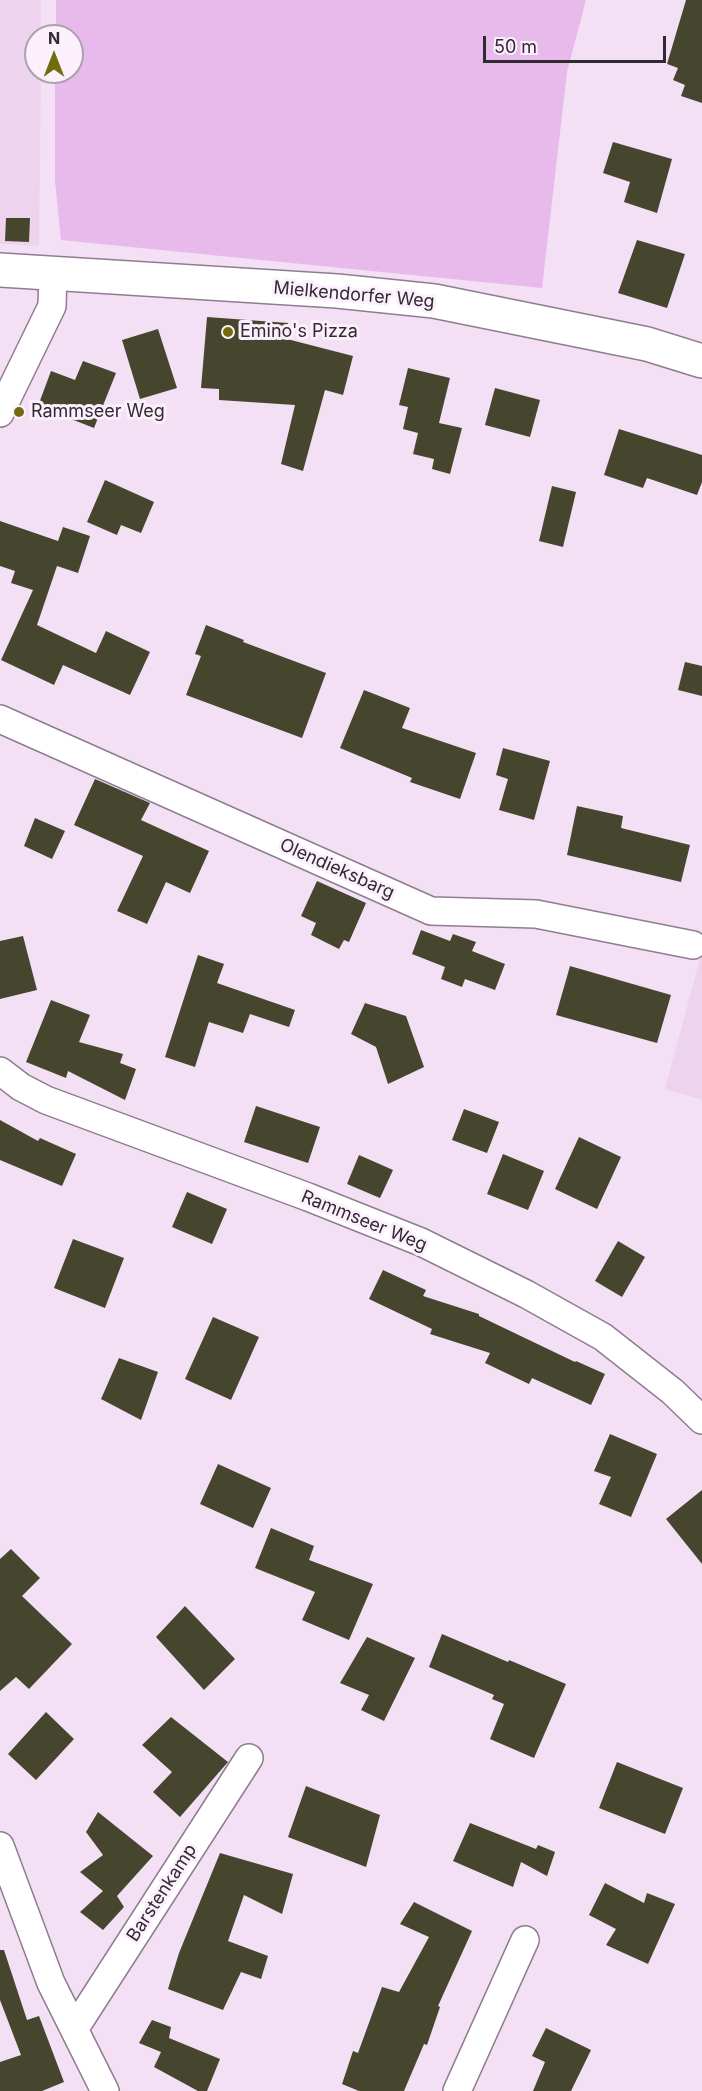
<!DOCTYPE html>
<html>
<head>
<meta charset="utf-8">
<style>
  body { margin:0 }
  #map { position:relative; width:702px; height:2091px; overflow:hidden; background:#f4e0f5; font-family:Inter,sans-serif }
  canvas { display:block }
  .north { position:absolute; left:24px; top:24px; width:60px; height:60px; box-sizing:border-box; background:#fcf0fd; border:2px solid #aba1ac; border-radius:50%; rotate:0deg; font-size:16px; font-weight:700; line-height:24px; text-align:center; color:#322a32 }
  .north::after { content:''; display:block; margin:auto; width:21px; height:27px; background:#726d0c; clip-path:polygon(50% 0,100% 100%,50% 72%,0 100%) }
  .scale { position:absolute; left:483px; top:36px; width:183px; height:27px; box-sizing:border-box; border:3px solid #322a32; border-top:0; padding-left:8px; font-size:18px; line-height:21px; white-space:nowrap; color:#322a32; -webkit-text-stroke:4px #fcf0fd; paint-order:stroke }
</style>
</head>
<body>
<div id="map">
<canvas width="702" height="2091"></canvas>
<div class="north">N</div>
<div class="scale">50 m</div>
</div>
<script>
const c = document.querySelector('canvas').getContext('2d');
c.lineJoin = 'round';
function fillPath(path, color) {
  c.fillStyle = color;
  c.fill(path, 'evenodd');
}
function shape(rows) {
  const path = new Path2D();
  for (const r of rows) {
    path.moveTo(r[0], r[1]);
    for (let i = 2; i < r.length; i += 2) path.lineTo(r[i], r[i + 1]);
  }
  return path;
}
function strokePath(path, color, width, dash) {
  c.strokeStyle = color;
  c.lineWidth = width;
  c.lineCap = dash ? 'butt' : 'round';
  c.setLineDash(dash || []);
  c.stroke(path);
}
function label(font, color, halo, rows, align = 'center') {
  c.font = font + ' Inter,sans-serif';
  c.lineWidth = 6;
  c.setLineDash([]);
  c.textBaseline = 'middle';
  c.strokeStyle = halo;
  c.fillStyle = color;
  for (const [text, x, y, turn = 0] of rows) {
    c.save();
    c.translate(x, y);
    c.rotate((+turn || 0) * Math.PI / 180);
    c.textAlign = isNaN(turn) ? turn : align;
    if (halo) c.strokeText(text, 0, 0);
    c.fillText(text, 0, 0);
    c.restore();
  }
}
fillPath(shape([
  [0,0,41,0,41,36,36,36,36,72,41,72,39,246,0,244],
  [702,951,702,1100,665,1089]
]), '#edd3ee');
fillPath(shape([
  [56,0,586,0,567,72,542,288,61,240,55,181,55,72,72,72,72,36,56,36]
]), '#e7baeb');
fillPath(shape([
  [686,0,702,0,702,103,681,96,685,85,673,80,678,68,667,64],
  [613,142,672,159,657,213,624,202,630,182,603,173],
  [6,218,30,218,29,242,5,241],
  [637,240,685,254,667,308,618,293],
  [207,317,288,323,287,339,353,356,343,395,325,390,303,471,281,464,295,405,219,400,219,389,201,388],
  [158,329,177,388,140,399,122,340],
  [83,361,116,373,94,428,38,406,51,371,75,380],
  [408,368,450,378,439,423,462,428,450,474,432,469,434,459,413,454,418,433,403,429,408,407,399,405],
  [495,388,540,400,530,437,485,425],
  [619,429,702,455,702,482,697,495,647,478,643,488,604,475],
  [105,480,154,502,141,533,121,525,117,535,87,522],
  [552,486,576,492,563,547,539,541],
  [0,521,58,541,63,527,90,536,78,573,57,566,37,625,96,653,106,631,150,652,130,695,63,665,54,685,1,660,33,590,11,583,15,571,0,566],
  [206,625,244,640,243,642,326,673,302,738,186,695,201,656,195,654],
  [685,662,702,666,702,696,678,690],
  [364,690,410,708,402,728,476,753,460,799,410,782,412,778,340,748],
  [503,748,550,761,534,820,499,810,508,779,496,775],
  [95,779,150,803,141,820,209,851,190,893,166,882,147,924,117,911,143,856,74,825],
  [577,806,623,816,621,828,690,845,681,882,567,855],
  [35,818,65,831,52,859,24,846],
  [317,881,366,903,349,942,344,940,339,949,311,935,316,923,301,916],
  [421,930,450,941,453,934,476,942,472,951,505,964,495,990,465,979,462,987,441,979,445,967,412,954],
  [23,936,37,990,0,999,0,941],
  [198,955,224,964,217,983,295,1010,289,1027,250,1014,243,1033,209,1022,195,1067,165,1057],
  [570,966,671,995,657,1043,556,1015],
  [51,1000,90,1015,79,1042,123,1054,120,1063,136,1069,125,1100,68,1071,66,1078,26,1062],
  [365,1003,406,1016,424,1067,388,1084,376,1047,351,1034],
  [256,1106,320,1127,308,1163,244,1142],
  [464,1109,499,1122,487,1153,452,1140],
  [0,1120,38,1141,40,1138,76,1154,62,1186,0,1160],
  [579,1137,621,1157,597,1209,555,1189],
  [503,1154,544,1171,528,1210,487,1194],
  [359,1155,393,1170,380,1198,347,1184],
  [187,1192,227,1209,212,1244,172,1227],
  [73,1239,124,1258,105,1308,54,1288],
  [618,1241,645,1257,622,1297,595,1281],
  [383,1270,426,1290,423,1296,479,1314,479,1316,575,1362,576,1361,605,1374,591,1405,532,1378,529,1384,485,1363,490,1353,430,1334,432,1329,369,1299],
  [213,1317,259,1337,231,1400,185,1379],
  [119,1358,158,1372,141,1420,101,1399],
  [610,1434,657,1454,631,1517,599,1504,611,1477,594,1471],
  [218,1464,271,1488,253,1528,200,1504],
  [702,1490,702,1564,666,1519],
  [271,1528,314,1546,309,1560,373,1584,349,1640,302,1620,315,1592,255,1568],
  [11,1549,40,1578,22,1596,72,1644,29,1689,16,1677,0,1691,0,1559],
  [185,1606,235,1659,204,1690,156,1637],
  [442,1634,508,1662,509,1660,566,1684,534,1758,490,1739,504,1704,492,1699,494,1695,429,1667],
  [367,1637,415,1658,384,1721,361,1710,369,1695,340,1683],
  [46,1712,74,1739,36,1780,8,1754],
  [171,1717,228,1762,180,1817,153,1792,172,1772,142,1745],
  [617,1762,683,1788,665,1834,599,1808],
  [306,1786,380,1815,366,1867,288,1837],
  [98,1812,153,1856,117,1896,124,1907,103,1930,80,1912,103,1891,80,1872,103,1855,86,1832],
  [470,1823,536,1849,538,1845,555,1852,547,1876,521,1862,513,1887,453,1861],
  [220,1853,293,1874,282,1914,244,1895,228,1941,268,1956,261,1979,241,1972,223,2010,168,1989,179,1953],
  [605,1883,644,1903,647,1893,675,1904,648,1964,606,1945,616,1929,589,1915],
  [414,1902,472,1931,438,2006,440,2007,427,2045,424,2044,404,2091,359,2091,342,2084,353,2051,358,2053,382,1987,399,1992,429,1937,400,1924],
  [0,1950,4,1950,27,2020,39,2016,64,2082,42,2091,0,2091,0,2062,21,2055,0,2000],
  [152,2020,171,2027,169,2038,220,2059,207,2091,198,2091,154,2067,161,2052,139,2043],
  [546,2028,591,2050,571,2091,533,2091,545,2062,532,2056]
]), '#46462f');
const minor = shape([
  [0,413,52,306,53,273],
  [0,719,431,911,536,914,693,945],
  [0,1071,21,1087,46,1100,308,1197,421,1242,526,1294,603,1337,673,1392,702,1420],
  [0,1846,51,1983,105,2091],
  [75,2028,249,1758],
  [457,2091,525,1940]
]);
const tertiary = shape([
  [0,270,337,291,434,301,647,344,702,361]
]);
strokePath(minor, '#8f7c90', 30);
strokePath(tertiary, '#8f7c90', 36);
strokePath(minor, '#fff', 27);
strokePath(tertiary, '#fff', 33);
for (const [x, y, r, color] of [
  [228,332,6,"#726d0c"],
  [19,412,6,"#726d0c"]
]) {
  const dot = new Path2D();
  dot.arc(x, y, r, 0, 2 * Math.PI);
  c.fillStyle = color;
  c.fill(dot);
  strokePath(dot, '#fcf0fd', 2);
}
label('18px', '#322a32', '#fcf0fd', [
  ["Mielkendorfer Weg",354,295,5],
  ["Olendieksbarg",337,869,24],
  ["Rammseer Weg",364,1221,22],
  ["Barstenkamp",162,1893,-57]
]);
label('18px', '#322a32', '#fcf0fd', [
  ["Emino's Pizza",240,332],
  ["Rammseer Weg",31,412]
], 'left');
</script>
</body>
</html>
